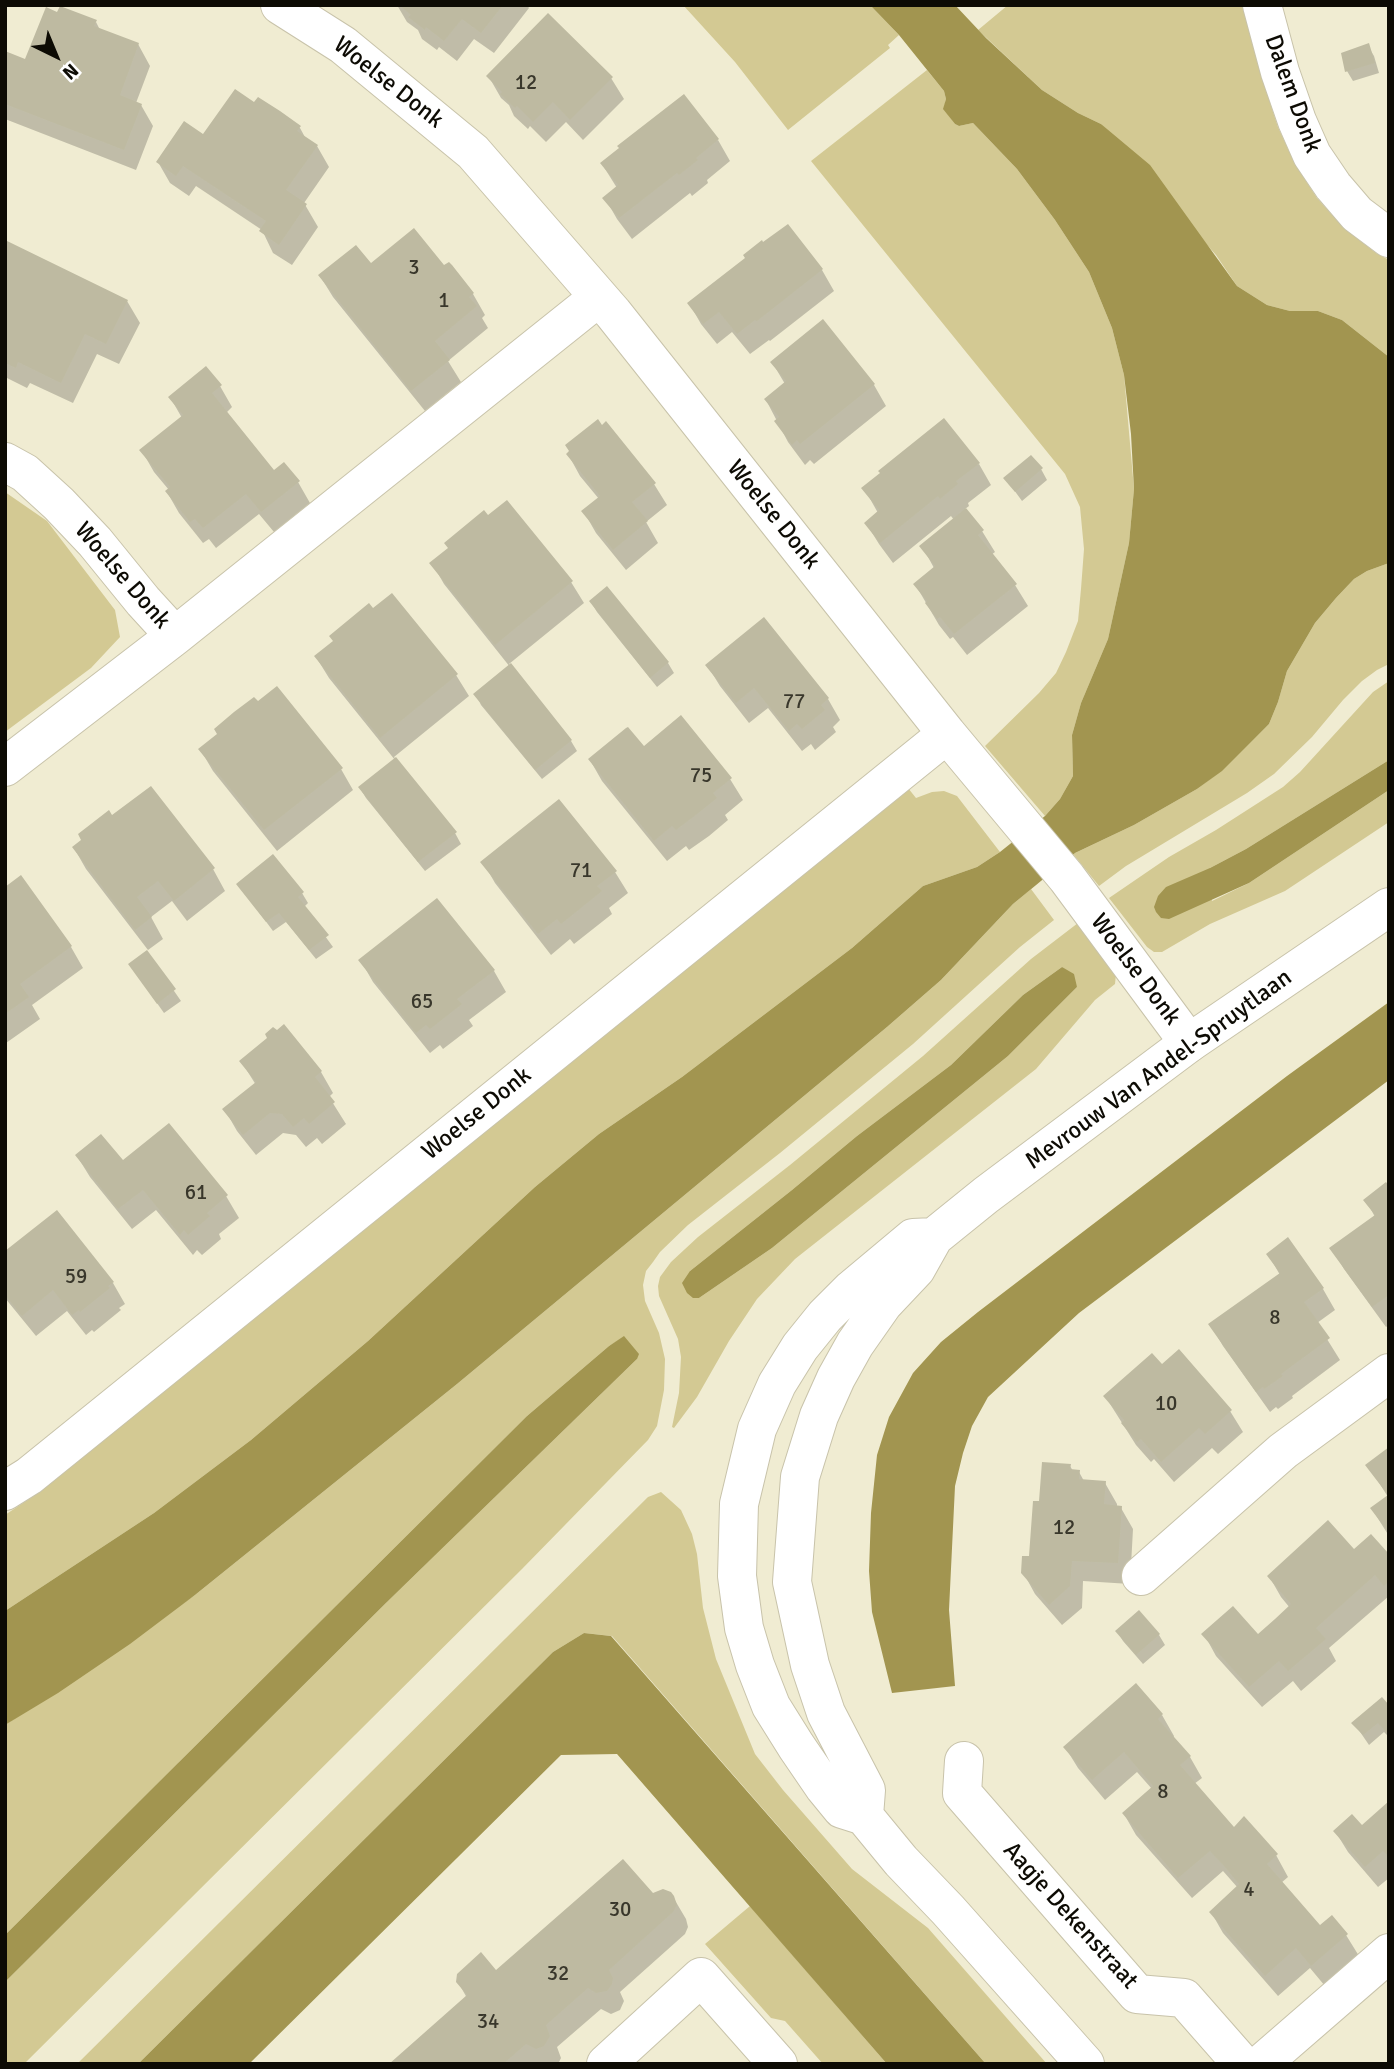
<!DOCTYPE html>
<html>
<head>
<meta charset="utf-8">
<style>
  body { margin:0 }
  #map { position:relative; width:1394px; height:2069px; overflow:hidden; background:#f0ecd2; font-family:Signika,sans-serif }
  canvas { display:block }
  .frame { position:absolute; inset:0; border:7px solid #0d0b04; pointer-events:none }
  .north { position:absolute; left:21px; top:21px; width:70px; height:70px; -webkit-text-stroke:5px #fff; paint-order:stroke; rotate:137deg; font-size:19px; font-weight:700; line-height:28px; text-align:center; color:#0d0b04 }
  .north::after { content:''; display:block; margin:auto; width:24px; height:32px; background:#0d0b04; clip-path:polygon(50% 0,100% 100%,50% 72%,0 100%) }
</style>
</head>
<body>
<div id="map">
<canvas width="1394" height="2069"></canvas>
<div class="frame"></div>
<div class="north">N</div>
</div>
<script>
const c = document.querySelector('canvas').getContext('2d');
c.lineJoin = 'round';
function fillPath(path, color) {
  c.fillStyle = color;
  c.fill(path, 'evenodd');
}
function shape(rows) {
  const path = new Path2D();
  for (const r of rows) {
    path.moveTo(r[0], r[1]);
    for (let i = 2; i < r.length; i += 2) path.lineTo(r[i], r[i + 1]);
  }
  return path;
}
function strokePath(path, color, width, dash) {
  c.strokeStyle = color;
  c.lineWidth = width;
  c.lineCap = dash ? 'butt' : 'round';
  c.setLineDash(dash || []);
  c.stroke(path);
}
function label(font, color, halo, rows, align = 'center') {
  c.font = font + ' Signika,sans-serif';
  c.lineWidth = 7;
  c.setLineDash([]);
  c.textBaseline = 'middle';
  c.strokeStyle = halo;
  c.fillStyle = color;
  for (const [text, x, y, turn = 0] of rows) {
    c.save();
    c.translate(x, y);
    c.rotate((+turn || 0) * Math.PI / 180);
    c.textAlign = isNaN(turn) ? turn : align;
    if (halo) c.strokeText(text, 0, 0);
    c.fillText(text, 0, 0);
    c.restore();
  }
}
fillPath(shape([
  [683,5,870,5,899,35,888,45,890,48,788,130,735,62],
  [1008,5,1242,5,1260,72,1278,127,1295,164,1317,198,1344,228,1376,253,1389,260,1389,357,1342,320,1318,311,1290,311,1267,305,1237,286,1216,255,1101,124,1078,113,1042,90,978,30],
  [927,70,944,91,946,99,944,109,955,124,959,126,973,123,1017,169,1055,220,1089,272,1112,328,1124,375,1134,489,1129,543,1108,639,1081,703,1072,735,1073,776,1060,799,1045,816,985,746,1039,693,1056,673,1066,652,1078,621,1081,589,1084,549,1080,507,1065,474,811,161],
  [5,492,47,521,115,610,120,637,91,668,5,732],
  [1389,563,1389,664,1377,670,1362,681,1343,700,1312,737,1274,774,1247,793,1126,866,1099,886,1073,854,1134,825,1197,789,1222,770,1269,724,1278,702,1287,671,1315,623,1336,598,1354,579,1367,571],
  [1389,681,1389,760,1246,849,1210,868,1212,901,1249,883,1389,790,1389,822,1285,891,1210,924,1162,952,1154,952,1147,947,1109,898,1169,857,1216,830,1283,787,1300,772,1373,692],
  [908,788,916,798,932,792,944,791,957,796,1000,852,977,867,923,886,852,948,682,1077,599,1134,535,1187,368,1341,251,1440,154,1513,5,1611,5,1515,41,1491],
  [1031,889,1054,920,1020,947,913,1044,780,1153,688,1225,660,1252,653,1262,646,1271,643,1285,645,1301,659,1333,665,1359,664,1390,657,1426,648,1440,522,1569,24,2064,5,2064,5,1982,387,1602,637,1359,624,1337,609,1346,527,1416,5,1935,5,1725,195,1595,457,1384,887,1027,941,980,1013,904],
  [1078,923,1116,974,1115,984,1095,1000,1036,1069,795,1259,757,1299,729,1341,697,1397,674,1428,672,1427,679,1393,681,1357,678,1339,659,1296,658,1286,660,1277,671,1262,698,1237,790,1165,923,1056,1031,959],
  [1062,967,1077,987,1008,1056,772,1248,699,1298,690,1271,792,1190,857,1136,951,1065,1023,995],
  [661,1492,681,1510,692,1534,697,1554,703,1608,716,1659,755,1754,783,1790,852,1869,928,1928,1047,2064,986,2064,612,1636,584,1633,553,1652,138,2064,77,2064,648,1497],
  [750,1906,887,2064,823,2064,785,2021,771,2018,705,1944]
]), '#d3c993');
fillPath(shape([
  [870,5,955,5,986,38,1042,90,1078,113,1101,124,1150,165,1237,286,1267,305,1290,311,1318,311,1342,320,1389,357,1389,563,1367,571,1354,579,1336,598,1315,623,1287,671,1278,702,1269,724,1222,771,1197,789,1134,825,1075,853,1013,904,941,980,887,1027,457,1384,195,1595,130,1644,58,1693,5,1725,5,1611,154,1513,251,1440,368,1341,535,1187,599,1134,682,1077,852,948,923,886,977,867,1000,852,1045,816,1060,799,1073,776,1072,735,1081,703,1108,639,1129,543,1134,489,1131,434,1124,375,1112,328,1089,272,1055,220,1017,169,973,123,959,126,955,124,943,109,946,99,944,91,899,35],
  [1389,760,1389,790,1249,883,1169,919,1161,918,1156,912,1154,907,1158,896,1166,887,1210,868,1246,849],
  [1062,967,1074,974,1077,987,1008,1056,772,1248,699,1298,693,1298,687,1293,682,1283,690,1271,792,1190,857,1136,951,1065,1023,995],
  [1389,1002,1389,1080,1079,1313,988,1397,972,1426,963,1453,955,1486,949,1610,955,1686,892,1693,872,1612,869,1571,871,1513,877,1455,889,1417,913,1373,941,1342,978,1312,1287,1076],
  [624,1336,639,1354,637,1359,387,1602,5,1982,5,1935,527,1416,609,1346],
  [584,1633,611,1636,986,2064,887,2064,617,1754,561,1755,249,2064,138,2064,553,1652]
]), '#a29550');
fillPath(shape([
  [397,5,527,5,529,8,494,53,474,39,457,61,439,47,437,50,422,39,418,30,407,22],
  [96,22,100,30,138,44,150,66,136,103,141,105,153,126,136,170,5,119,5,53,26,61],
  [1368,46,1374,56,1379,73,1353,81,1347,71],
  [489,77,611,78,624,99,583,140,566,122,546,142,530,126,528,129,514,116,509,105,501,98],
  [255,104,300,128,306,139,317,146,329,167,304,203,318,227,292,265,273,253,262,230,196,186,189,196,170,183,158,162,204,137],
  [718,140,730,161,707,180,708,183,692,196,690,193,632,239,617,219,605,198,617,188,602,164],
  [788,226,822,270,834,291,770,341,769,340,750,354,732,332,717,344,701,324,689,303],
  [5,242,127,301,140,323,119,364,97,354,73,403,30,383,27,388,5,377],
  [371,266,444,268,473,294,485,315,482,318,488,328,448,361,461,382,425,411,333,297,320,276],
  [772,362,874,385,886,406,814,464,810,460,805,465,788,442,766,400,785,384],
  [220,386,232,407,226,413,274,472,298,482,310,503,274,532,259,514,216,548,209,539,203,543,179,513,167,492,169,490,154,472,142,451,182,418,170,397],
  [568,454,654,484,667,505,646,522,658,543,626,570,596,533,584,512,599,499,580,476],
  [979,464,991,485,968,503,969,506,965,509,982,531,995,552,991,555,1015,585,1028,606,967,655,953,637,950,639,939,625,915,584,934,568,922,546,954,520,951,516,893,563,879,544,866,523,878,513,864,488],
  [1041,469,1047,480,1022,501,1006,479],
  [450,549,571,582,584,603,509,664,571,741,577,751,542,779,481,705,476,694,510,667,444,584,432,563],
  [607,588,668,663,674,673,657,687,597,612,591,602],
  [334,642,456,675,469,696,394,757,455,833,461,844,425,871,366,798,360,788,395,760,329,678,316,657],
  [707,665,828,699,840,720,833,727,836,732,815,750,811,744,802,751,768,708,749,723,720,686],
  [200,749,341,769,353,790,277,851,213,771],
  [590,760,730,779,743,800,725,815,728,820,709,836,689,850,686,846,667,861,602,781],
  [559,801,615,872,628,893,609,908,612,914,574,944,570,939,551,955,495,883,483,862],
  [112,817,213,869,225,891,187,921,172,901,151,917,163,939,148,950,86,869,74,848],
  [21,878,71,947,83,968,32,1005,40,1019,6,1043,5,889],
  [238,884,302,893,308,903,304,907,333,947,316,959,286,922,273,931],
  [147,952,181,1001,164,1013,130,965],
  [361,961,494,971,506,992,469,1020,473,1026,443,1049,440,1045,430,1053,373,982],
  [283,1027,321,1072,333,1093,329,1097,346,1124,322,1144,317,1138,306,1147,296,1135,283,1133,256,1155,237,1131,225,1110,256,1085,241,1061],
  [169,1125,226,1196,239,1218,219,1234,221,1239,202,1255,197,1250,193,1255,156,1210,132,1229,90,1177,77,1156,122,1163],
  [1389,1189,1389,1325,1386,1327,1344,1269,1332,1248,1375,1217,1366,1200],
  [5,1254,113,1283,125,1304,119,1308,121,1310,94,1332,92,1330,86,1335,67,1311,36,1336,5,1298],
  [1268,1254,1323,1289,1335,1310,1317,1323,1340,1360,1292,1396,1293,1398,1278,1409,1276,1407,1270,1412,1223,1346,1211,1325,1280,1275],
  [1161,1367,1230,1411,1243,1432,1218,1454,1212,1448,1174,1482,1154,1459,1151,1462,1136,1445,1105,1396],
  [1389,1449,1389,1536,1372,1509,1388,1497,1368,1465],
  [1070,1466,1073,1471,1079,1472,1084,1481,1105,1483,1117,1504,1117,1507,1121,1508,1133,1529,1130,1584,1083,1581,1082,1608,1062,1625,1035,1594,1023,1572,1031,1557,1041,1502],
  [1389,1557,1389,1596,1329,1648,1336,1661,1301,1691,1293,1681,1262,1707,1216,1656,1204,1634,1258,1636,1290,1608,1281,1597,1269,1576],
  [1117,1631,1159,1635,1165,1645,1143,1664,1123,1641],
  [1389,1708,1389,1737,1384,1732,1369,1745,1354,1723],
  [1162,1715,1174,1736,1173,1738,1190,1757,1202,1778,1194,1784,1233,1829,1276,1855,1288,1877,1281,1883,1320,1927,1346,1935,1359,1956,1325,1986,1310,1968,1278,1996,1223,1933,1211,1912,1238,1888,1223,1871,1192,1898,1136,1835,1124,1814,1152,1789,1137,1772,1105,1800,1078,1768,1065,1747],
  [1389,1804,1389,1878,1378,1887,1348,1852,1335,1831,1361,1828],
  [652,1895,673,1897,686,1919,688,1927,685,1934,620,1992,624,2001,620,2010,611,2014,601,2009,557,2047,561,2058,558,2064,392,2064,467,1998,458,1982,496,1972]
]), '#0003');
fillPath(shape([
  [399,5,503,5,481,33,462,19,444,41,426,27,425,30,408,17,411,15],
  [60,6,97,20,94,26,139,43,120,95,142,104,124,150,5,104,5,51,25,59,46,7,57,12],
  [548,13,613,77,570,120,553,102,533,122,517,106,515,108,500,94,502,92,486,76],
  [1369,43,1375,63,1345,72,1341,53],
  [235,89,254,102,258,97,280,111,301,126,297,131,318,145,286,190,307,204,279,245,259,231,266,221,183,166,176,176,156,162,184,121,203,134],
  [684,94,719,139,696,158,698,160,679,175,677,173,619,218,602,198,618,185,600,163,619,148,617,146],
  [788,224,823,269,757,321,755,320,737,334,719,312,703,324,687,303,745,258,743,255,762,240,763,242],
  [414,228,444,265,449,262,452,265,474,293,469,297,477,306,435,341,450,360,411,391,318,275,356,245,371,263],
  [5,240,128,300,106,344,85,334,61,383,18,362,16,368,5,363],
  [823,319,875,384,800,444,797,440,792,445,774,421,779,417,764,399,786,381,770,362],
  [206,366,222,385,212,393,274,470,284,462,300,481,261,512,246,494,203,528,195,519,190,522,165,491,170,487,139,450,183,415,168,397],
  [944,418,980,463,956,481,958,484,940,499,938,496,880,543,864,523,879,510,861,488,880,473,878,471],
  [598,419,602,425,606,421,656,483,632,502,648,521,613,550,581,511,600,496,566,454,569,451,565,445],
  [1031,455,1043,468,1015,492,1003,478],
  [507,500,573,581,495,645,429,563,448,548,444,543,484,510,488,515],
  [966,508,984,530,978,535,1017,584,954,634,940,617,937,619,925,603,927,601,913,584,935,566,919,546],
  [607,586,669,662,650,678,589,601],
  [392,593,458,674,380,738,314,656,333,641,329,636,369,603,373,608],
  [764,617,829,698,821,705,825,710,802,729,797,724,789,731,754,688,736,703,705,665],
  [511,663,572,740,535,770,473,694],
  [277,686,343,768,264,830,198,749,217,734,214,729,234,712,254,697,258,701],
  [681,715,732,778,713,793,717,798,697,814,676,830,672,826,654,841,588,759,626,728,628,727,644,746],
  [396,757,457,832,418,862,358,787],
  [151,786,215,868,174,901,158,881,137,897,152,917,135,930,72,847,81,840,78,834,109,810,112,815],
  [559,799,617,871,597,886,602,891,561,924,557,919,538,934,480,862],
  [273,854,304,892,298,897,329,935,309,950,279,913,266,922,236,884],
  [21,875,72,946,20,984,29,997,5,1014,5,887],
  [437,898,495,970,457,999,462,1004,430,1029,426,1025,416,1033,358,960],
  [147,950,176,989,157,1004,128,964],
  [284,1024,322,1071,315,1077,335,1102,309,1124,304,1118,293,1127,282,1114,270,1113,243,1135,222,1109,256,1082,239,1061,267,1038,265,1034,273,1027,277,1030],
  [169,1123,228,1195,207,1213,210,1216,188,1235,184,1230,180,1235,143,1190,118,1209,75,1155,101,1134,123,1160],
  [1386,1182,1389,1186,1389,1295,1372,1307,1329,1248,1375,1215,1363,1200],
  [57,1210,114,1282,108,1286,110,1288,80,1312,79,1310,72,1315,53,1290,22,1316,5,1295,5,1251],
  [1288,1237,1324,1288,1304,1302,1330,1338,1281,1374,1283,1376,1264,1389,1263,1387,1256,1392,1208,1324,1280,1273,1266,1254],
  [1179,1349,1232,1410,1205,1434,1199,1428,1161,1462,1141,1439,1137,1442,1121,1423,1124,1420,1103,1396,1152,1353,1162,1364],
  [1389,1447,1389,1533,1370,1508,1388,1495,1365,1465],
  [1042,1462,1071,1464,1070,1469,1080,1470,1079,1479,1106,1481,1104,1504,1122,1506,1118,1563,1072,1561,1070,1586,1049,1605,1021,1573,1022,1556,1029,1556,1033,1501,1039,1501],
  [1328,1520,1354,1549,1371,1534,1389,1554,1389,1581,1384,1586,1375,1575,1316,1628,1326,1639,1288,1671,1279,1661,1249,1687,1201,1634,1233,1606,1258,1634,1275,1619,1291,1604,1267,1576],
  [1139,1610,1160,1634,1136,1655,1115,1631],
  [1136,1683,1163,1714,1158,1719,1191,1756,1180,1765,1234,1827,1244,1816,1262,1836,1278,1854,1267,1864,1320,1925,1332,1915,1348,1934,1311,1966,1296,1948,1265,1976,1209,1912,1239,1884,1225,1867,1210,1851,1178,1878,1122,1813,1153,1786,1124,1752,1092,1780,1063,1747],
  [1382,1697,1389,1705,1389,1731,1387,1733,1378,1723,1363,1735,1351,1723],
  [1389,1801,1389,1857,1383,1851,1365,1867,1333,1831,1352,1814,1362,1825],
  [623,1859,653,1893,663,1889,671,1892,674,1896,677,1905,673,1912,609,1970,613,1978,612,1984,607,1991,596,1993,588,1988,546,2025,550,2036,544,2046,536,2049,526,2044,503,2064,389,2064,467,1995,456,1982,457,1974,481,1952,496,1970]
]), '#bebaa1');
const street = shape([
  [280,5,343,45,473,152,613,313,947,734,1067,878,1189,1043],
  [1262,5,1280,72,1297,121,1312,155,1333,186,1357,214,1389,238],
  [5,462,25,473,59,504,95,542,143,601,175,636],
  [5,767,175,636,599,297],
  [5,1491,29,1476,947,734],
  [1141,1576,1283,1451,1389,1373],
  [964,1761,962,1793,1137,1994,1184,1998,1242,2064],
  [606,2064,701,1977,778,2064],
  [1261,2064,1389,1953]
]);
const secondary = shape([
  [934,1237,913,1238,852,1289,825,1316,800,1347,777,1384,757,1429,739,1504,737,1576,744,1628,755,1665,771,1706,796,1746,824,1787,842,1809,864,1816,901,1861,948,1910,1085,2064],
  [864,1816,866,1790,826,1713,810,1665,792,1582,800,1477,819,1416,836,1378,855,1344,883,1304,916,1269,934,1237,986,1195,1189,1043,1389,907]
]);
strokePath(street, '#c8c3aa', 40);
strokePath(secondary, '#c8c3aa', 40);
strokePath(street, '#fff', 38);
strokePath(secondary, '#fff', 38);
label('21px', '#39372b', null, [
  ["12",526,83],
  ["3",414,268],
  ["1",444,301],
  ["77",794,702],
  ["75",701,776],
  ["71",581,871],
  ["65",422,1002],
  ["61",196,1193],
  ["59",76,1277],
  ["8",1275,1318],
  ["10",1166,1404],
  ["12",1064,1528],
  ["8",1163,1792],
  ["4",1249,1890],
  ["30",620,1910],
  ["32",558,1974],
  ["34",488,2022]
]);
label('24px', '#0d0b04', '#fff', [
  ["Woelse Donk",388,83,38],
  ["Dalem Donk",1292,94,70],
  ["Woelse Donk",773,515,51],
  ["Woelse Donk",122,576,49],
  ["Woelse Donk",1135,970,53],
  ["Mevrouw Van Andel-Spruytlaan",1159,1070,-36],
  ["Woelse Donk",477,1114,-39],
  ["Aagje Dekenstraat",1070,1916,48]
]);
</script>
</body>
</html>
